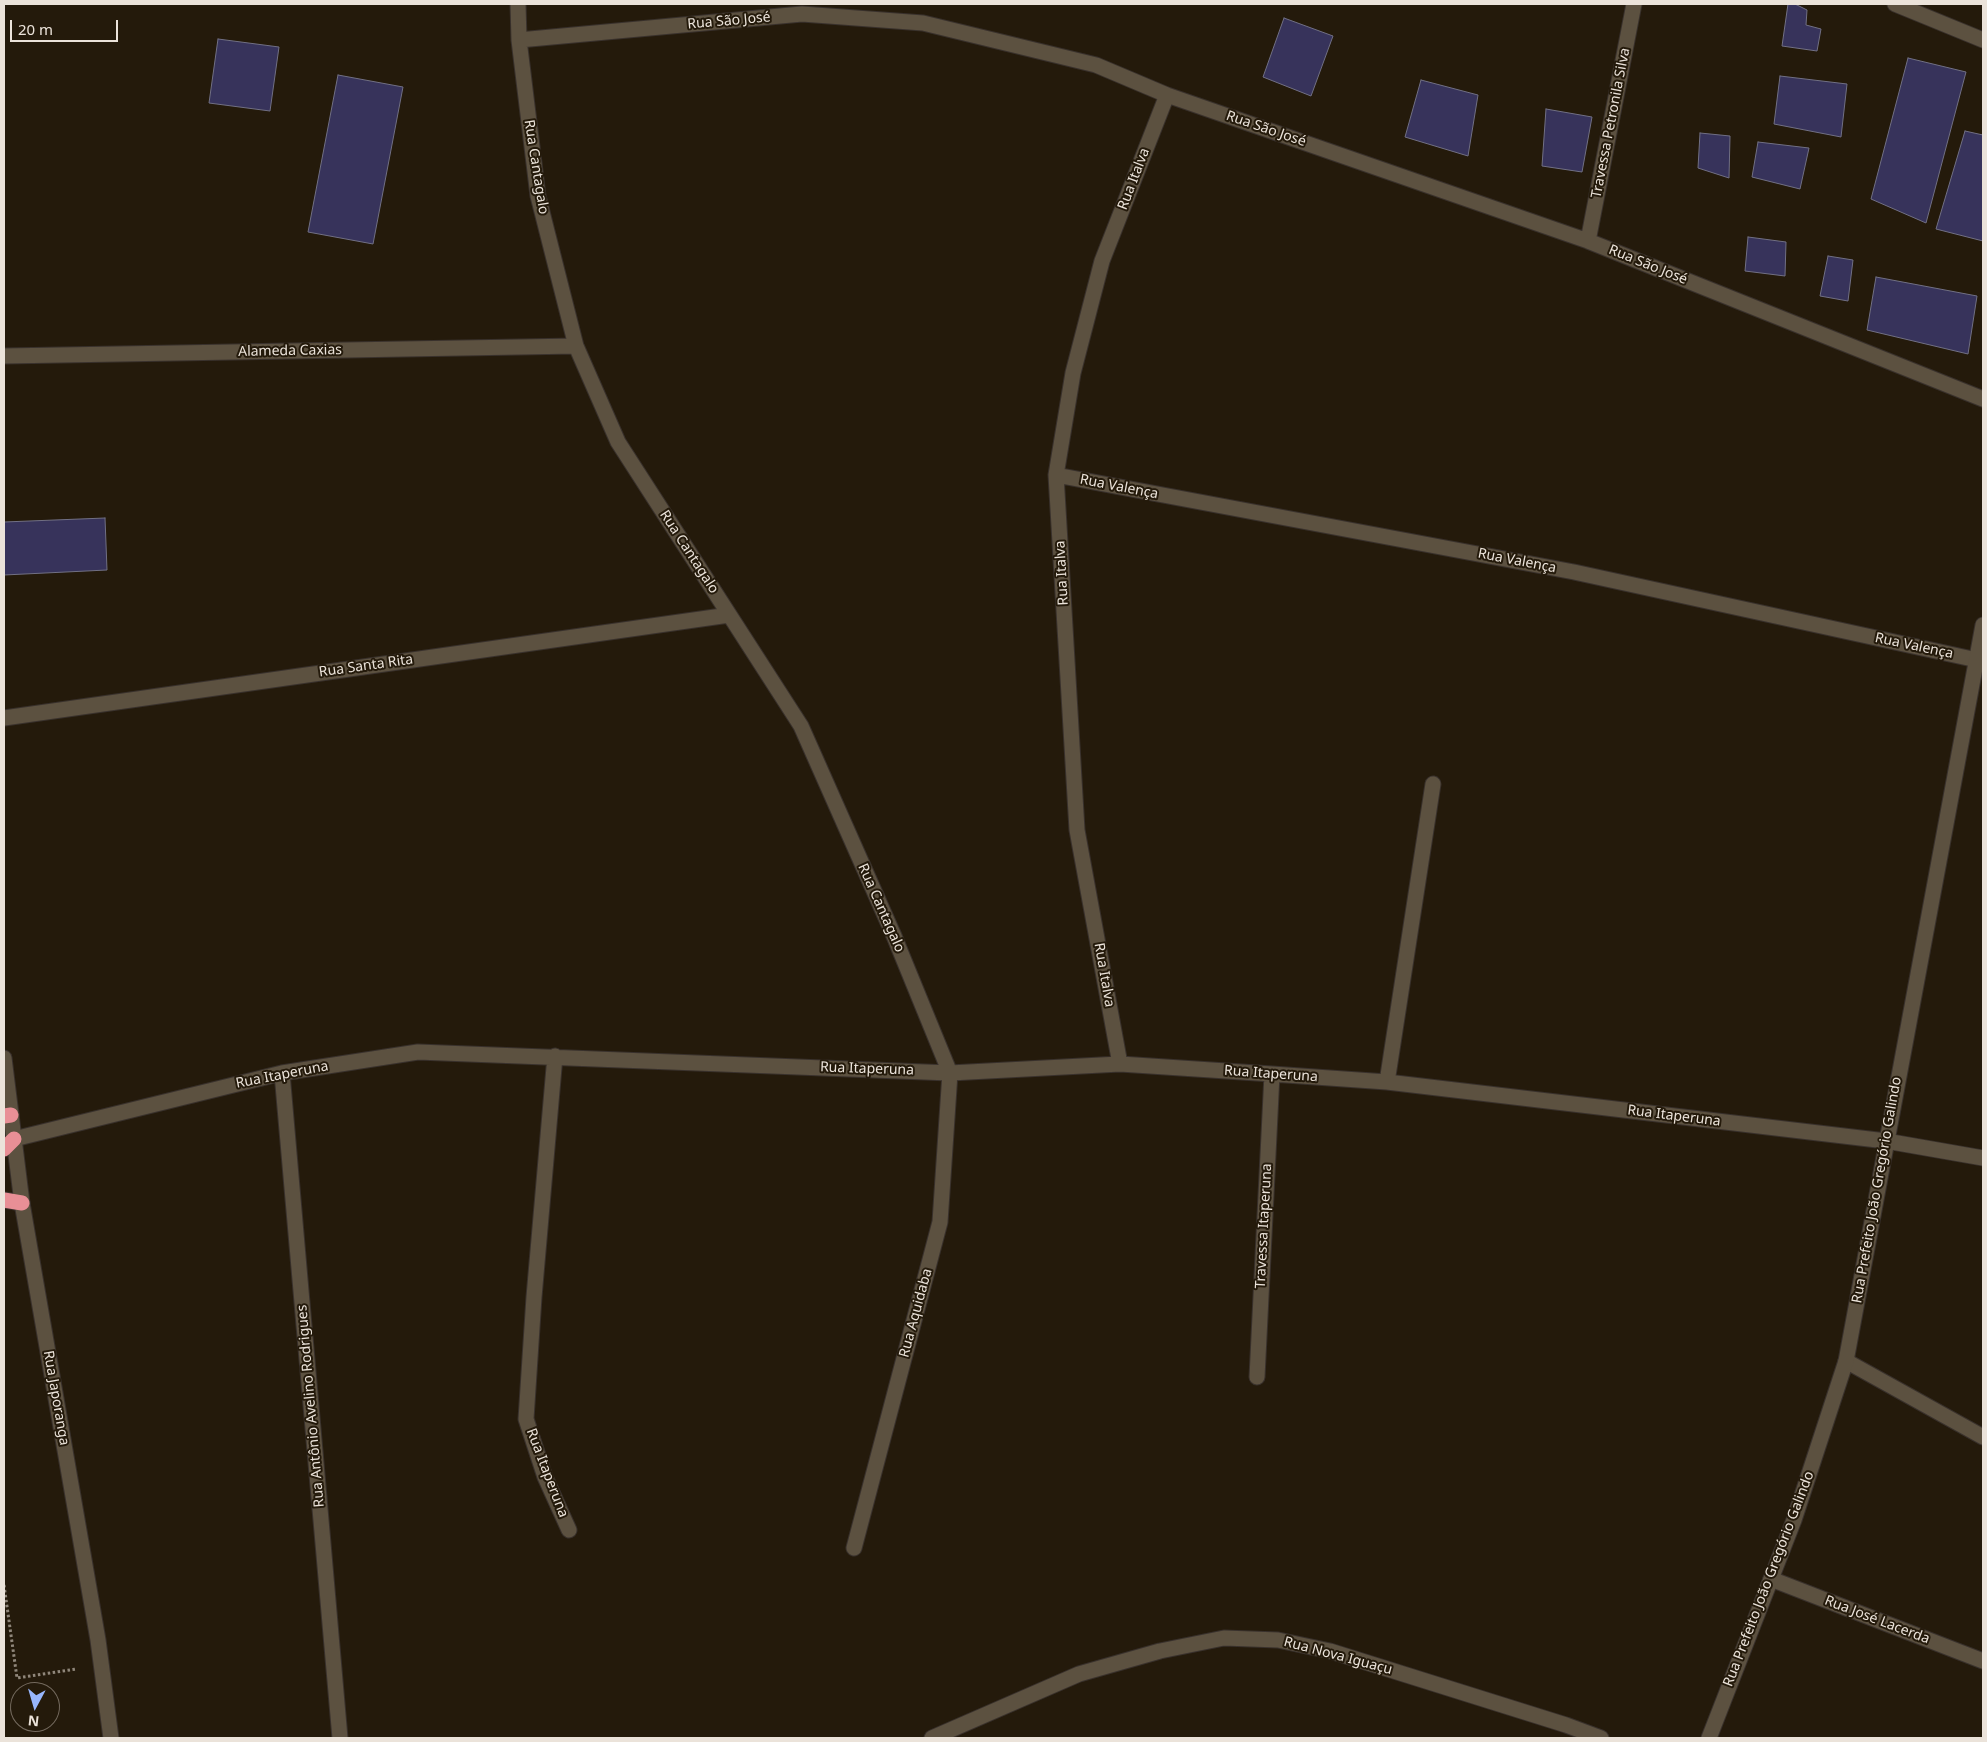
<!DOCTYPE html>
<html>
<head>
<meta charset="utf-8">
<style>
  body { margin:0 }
  #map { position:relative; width:1987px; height:1742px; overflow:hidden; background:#241a0b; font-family:"Noto Sans",sans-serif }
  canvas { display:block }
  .frame { position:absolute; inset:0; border:5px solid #ebe3da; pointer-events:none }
  .north { position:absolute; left:10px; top:1682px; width:50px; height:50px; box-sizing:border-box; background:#241a0b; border:1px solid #746a5e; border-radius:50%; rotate:186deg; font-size:14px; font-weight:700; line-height:20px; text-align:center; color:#ebe3da }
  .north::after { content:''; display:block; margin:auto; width:18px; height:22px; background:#97b6fd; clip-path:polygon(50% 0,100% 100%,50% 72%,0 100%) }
  .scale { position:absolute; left:10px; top:20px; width:108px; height:22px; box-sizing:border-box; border:2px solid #ebe3da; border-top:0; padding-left:6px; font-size:15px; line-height:18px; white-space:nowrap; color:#ebe3da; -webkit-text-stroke:4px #241a0b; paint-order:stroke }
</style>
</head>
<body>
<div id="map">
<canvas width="1987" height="1742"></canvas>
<div class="frame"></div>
<div class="north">N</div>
<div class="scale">20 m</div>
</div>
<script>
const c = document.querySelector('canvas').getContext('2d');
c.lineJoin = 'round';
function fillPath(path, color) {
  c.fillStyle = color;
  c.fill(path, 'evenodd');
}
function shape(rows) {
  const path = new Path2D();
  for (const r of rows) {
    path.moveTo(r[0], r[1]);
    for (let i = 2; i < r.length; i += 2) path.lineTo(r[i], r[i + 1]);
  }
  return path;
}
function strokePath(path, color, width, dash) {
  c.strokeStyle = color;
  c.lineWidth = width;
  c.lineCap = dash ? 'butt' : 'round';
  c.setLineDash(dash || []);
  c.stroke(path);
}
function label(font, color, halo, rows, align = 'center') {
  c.font = font + ' "Noto Sans",sans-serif';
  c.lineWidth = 4;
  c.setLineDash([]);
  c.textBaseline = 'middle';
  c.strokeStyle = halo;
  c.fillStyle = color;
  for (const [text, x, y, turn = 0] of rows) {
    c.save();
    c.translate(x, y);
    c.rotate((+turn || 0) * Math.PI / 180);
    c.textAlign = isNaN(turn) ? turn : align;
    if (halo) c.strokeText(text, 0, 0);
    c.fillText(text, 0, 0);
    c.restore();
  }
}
const building = shape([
  [1788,4,1795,4,1807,10,1806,25,1821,29,1817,51,1782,46,1788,4],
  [1284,18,1333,36,1311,96,1263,77,1284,18],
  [218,39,279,47,270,111,209,103,218,39],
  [1908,58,1966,72,1926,223,1871,199,1908,58],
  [338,75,403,87,373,244,308,232,338,75],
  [1780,76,1847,84,1841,137,1774,124,1780,76],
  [1421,80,1478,95,1468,156,1405,137,1421,80],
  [1546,109,1592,117,1582,172,1542,166,1546,109],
  [1965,131,1983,135,1983,241,1936,229,1965,131],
  [1700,133,1730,136,1729,178,1698,168,1700,133],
  [1758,142,1809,148,1800,189,1752,177,1758,142],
  [1748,237,1786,242,1785,276,1745,271,1748,237],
  [1828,256,1853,260,1848,301,1820,296,1828,256],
  [1876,277,1977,296,1968,354,1867,330,1876,277],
  [105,518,107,570,4,575,4,522,105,518]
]);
fillPath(building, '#37335b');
strokePath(building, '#717084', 1);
const street = shape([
  [518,4,519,40,538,196,576,346,618,442,801,726,894,936,950,1073,940,1222,854,1548],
  [1895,4,1983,40],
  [519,40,802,14,923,23,1096,65,1167,95,1588,241,1983,399],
  [1588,241,1634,4],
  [4,356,576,346],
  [1056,475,1574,572,1977,660],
  [4,718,729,615],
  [555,1056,534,1297,526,1419,545,1477,569,1530],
  [1120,1064,1077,830,1056,475,1073,373,1102,261,1167,95],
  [282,1073,340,1738],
  [1387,1082,1433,784],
  [14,1139,282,1073,418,1052,950,1073,1120,1064,1272,1074,1387,1082,1886,1141,1983,1158],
  [1846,1361,1983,1437],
  [1257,1377,1272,1074],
  [1771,1579,1983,1661],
  [932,1738,1079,1674,1160,1651,1224,1638,1278,1640,1330,1651,1566,1725,1601,1738]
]);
const secondary = shape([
  [4,1058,22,1203,98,1640,111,1738],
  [1709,1738,1794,1520,1846,1361,1983,625]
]);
const highway = shape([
  [4,1116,11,1115],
  [4,1149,14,1139],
  [4,1200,22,1203]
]);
strokePath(street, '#39312c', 17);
strokePath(secondary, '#39312c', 17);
strokePath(highway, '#39312c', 17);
strokePath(shape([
  [4,1585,17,1678,76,1669]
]), '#90877b', 3, [2.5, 2.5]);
strokePath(street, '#5c5140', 15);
strokePath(secondary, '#5c5140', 15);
strokePath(highway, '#e88f96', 15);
label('14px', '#ebe3da', '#241a0b', [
  ["Rua São José",729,21,-5],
  ["Travessa Petronila Silva",1611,123,-79],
  ["Rua São José",1266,129,19],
  ["Rua Cantagalo",536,167,81],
  ["Rua Italva",1134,179,-69],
  ["Rua São José",1648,265,22],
  ["Alameda Caxias",290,351,-1],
  ["Rua Valença",1119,487,11],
  ["Rua Cantagalo",689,552,57],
  ["Rua Valença",1517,561,11],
  ["Rua Italva",1062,573,-93],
  ["Rua Valença",1914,646,12],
  ["Rua Santa Rita",366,666,-8],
  ["Rua Cantagalo",881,908,66],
  ["Rua Italva",1104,975,80],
  ["Rua Itaperuna",867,1069,2],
  ["Rua Itaperuna",1271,1074,4],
  ["Rua Itaperuna",282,1075,-11],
  ["Rua Itaperuna",1674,1116,7],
  ["Rua Prefeito João Gregório Galindo",1877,1190,-80],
  ["Travessa Itaperuna",1264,1226,-87],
  ["Rua Aquidaba",916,1313,-75],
  ["Rua Japoranga",56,1398,80],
  ["Rua Antônio Avelino Rodrigues",311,1406,-95],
  ["Rua Itaperuna",547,1473,69],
  ["Rua Prefeito João Gregório Galindo",1769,1579,-69],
  ["Rua José Lacerda",1877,1620,21],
  ["Rua Nova Iguaçu",1338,1656,15]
]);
</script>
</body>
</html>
